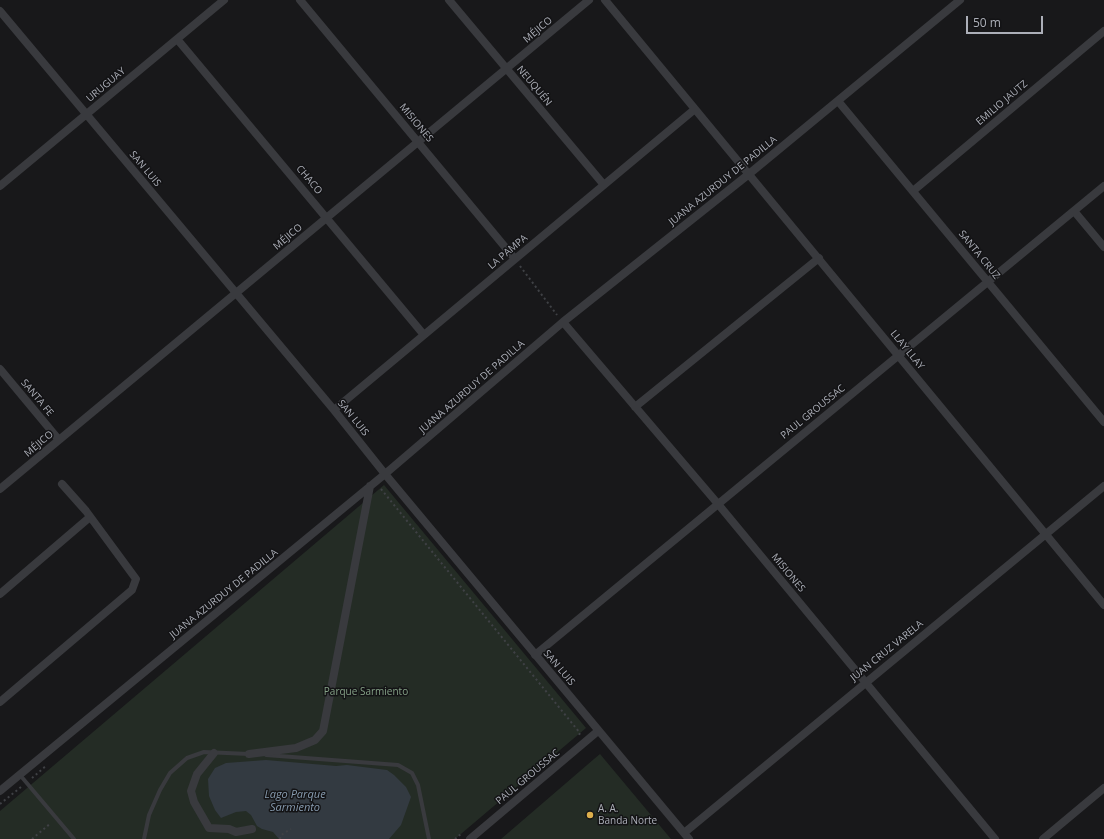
<!DOCTYPE html>
<html>
<head>
<meta charset="utf-8">
<style>
  body { margin:0 }
  #map { position:relative; width:1104px; height:839px; overflow:hidden; background:#18181a; font-family:"Open Sans",sans-serif }
  canvas { display:block }
  .scale { position:absolute; left:966px; top:16px; width:77px; height:18px; box-sizing:border-box; border:2px solid #acafb8; border-top:0; padding-left:5px; font-size:12px; line-height:14px; white-space:nowrap; color:#acafb8; -webkit-text-stroke:3px #131315; paint-order:stroke }
</style>
</head>
<body>
<div id="map">
<canvas width="1104" height="839"></canvas>
<div class="scale">50 m</div>
</div>
<script>
const c = document.querySelector('canvas').getContext('2d');
c.lineJoin = 'round';
function fillPath(path, color) {
  c.fillStyle = color;
  c.fill(path, 'evenodd');
}
function shape(rows) {
  const path = new Path2D();
  for (const r of rows) {
    path.moveTo(r[0], r[1]);
    for (let i = 2; i < r.length; i += 2) path.lineTo(r[i], r[i + 1]);
  }
  return path;
}
function strokePath(path, color, width, dash) {
  c.strokeStyle = color;
  c.lineWidth = width;
  c.lineCap = dash ? 'butt' : 'round';
  c.setLineDash(dash || []);
  c.stroke(path);
}
function label(font, color, halo, rows, align = 'center') {
  c.font = font + ' "Open Sans",sans-serif';
  c.lineWidth = 3;
  c.setLineDash([]);
  c.textBaseline = 'middle';
  c.strokeStyle = halo;
  c.fillStyle = color;
  for (const [text, x, y, turn = 0] of rows) {
    c.save();
    c.translate(x, y);
    c.rotate((+turn || 0) * Math.PI / 180);
    c.textAlign = isNaN(turn) ? turn : align;
    if (halo) c.strokeText(text, 0, 0);
    c.fillText(text, 0, 0);
    c.restore();
  }
}
fillPath(shape([
  [384,485,586,728,455,839,0,839,0,811],
  [600,754,671,839,501,839,594,759]
]), '#242c25');
fillPath(shape([
  [266,760,336,766,347,765,387,770,394,775,406,787,411,797,401,825,389,839,279,839,273,832,262,829,257,826,251,815,246,811,236,812,221,818,215,810,209,796,208,779,215,768,226,763]
]), '#333a41');
strokePath(shape([
  [520,266,557,315],
  [381,489,580,733,579,735],
  [32,778,47,765],
  [0,804,21,787],
  [32,839,51,823],
  [280,839,281,835,291,829],
  [455,839,462,833]
]), '#3f4145', 2, [2, 3]);
strokePath(shape([
  [266,755,398,765,412,773,418,785,429,839],
  [20,775,74,839],
  [144,839,149,815,160,790,170,773,187,758,204,752,249,754]
]), '#393a3e', 4);
strokePath(shape([
  [300,0,515,259],
  [449,0,604,185],
  [605,0,1104,605],
  [0,11,334,410,385,474,689,839],
  [177,39,424,335],
  [838,101,1104,422],
  [0,186,224,0],
  [913,191,1104,31],
  [1074,211,1104,247],
  [563,322,718,504,995,839],
  [0,369,59,440],
  [635,407,819,258],
  [334,410,695,109],
  [0,489,589,0],
  [0,594,90,517],
  [535,655,1104,186],
  [0,702,132,590,136,579,86,511,62,484],
  [214,753,197,774,191,791,194,802,209,828,229,829,236,832,252,829],
  [249,754,296,748,315,740,323,731,370,486],
  [0,791,385,474,563,322,749,174,960,0],
  [684,833,1104,486],
  [470,839,598,731],
  [1043,839,1104,788]
]), '#393a3e', 8);
for (const [x, y, r, color] of [
  [590,815,4,"#ddaf4c"]
]) {
  const dot = new Path2D();
  dot.arc(x, y, r, 0, 2 * Math.PI);
  c.fillStyle = color;
  c.fill(dot);
  strokePath(dot, '#131315', 1.5);
}
label('10px', '#acafb8', '#131315', [
  ["MÉJICO",538,30,-40],
  ["URUGUAY",106,85,-40],
  ["NEUQUÉN",534,86,50],
  ["EMILIO JAUTZ",1002,103,-40],
  ["MISIONES",416,123,50],
  ["SAN LUIS",145,169,50],
  ["CHACO",309,180,50],
  ["JUANA AZURDUY DE PADILLA",723,181,-39],
  ["MÉJICO",288,237,-40],
  ["LA PAMPA",508,252,-40],
  ["SANTA CRUZ",979,255,51],
  ["LLAY LLAY",907,350,51],
  ["JUANA AZURDUY DE PADILLA",472,387,-41],
  ["SANTA FE",37,398,50],
  ["PAUL GROUSSAC",813,412,-39],
  ["SAN LUIS",353,418,51],
  ["MÉJICO",39,444,-40],
  ["MISIONES",788,573,50],
  ["JUANA AZURDUY DE PADILLA",224,594,-39],
  ["JUAN CRUZ VARELA",887,651,-39],
  ["SAN LUIS",559,668,50],
  ["PAUL GROUSSAC",528,777,-40]
]);
label('10px', '#85a187', '#131315', [
  ["Parque Sarmiento",366,692]
]);
label('10px', '#acafb8', '#131315', [
  ["A. A.",598,809],
  ["Banda Norte",598,821]
], 'left');
label('italic 11px', '#879baf', '#131315', [
  ["Lago Parque",295,795],
  ["Sarmiento",295,808]
]);
</script>
</body>
</html>
